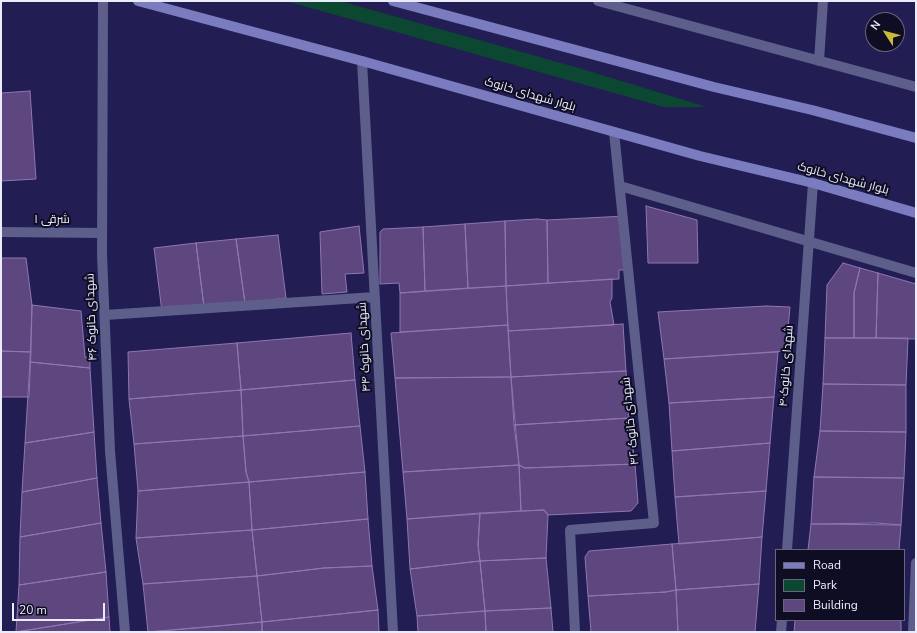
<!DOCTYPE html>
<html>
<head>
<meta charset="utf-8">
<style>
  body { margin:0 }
  #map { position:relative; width:917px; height:633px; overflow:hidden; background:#221e54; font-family:"Nunito Sans",sans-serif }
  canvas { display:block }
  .frame { position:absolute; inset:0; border:2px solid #ebecfb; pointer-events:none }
  .legend { position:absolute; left:775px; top:549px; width:130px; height:72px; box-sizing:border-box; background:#0e0d24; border:1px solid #66667a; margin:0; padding:5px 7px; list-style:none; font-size:12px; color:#ebecfb }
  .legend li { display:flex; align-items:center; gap:8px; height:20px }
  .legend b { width:20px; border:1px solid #66667a }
  .north { position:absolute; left:865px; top:12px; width:40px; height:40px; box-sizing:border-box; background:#0e0d24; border:1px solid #66667a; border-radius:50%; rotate:306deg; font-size:11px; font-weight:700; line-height:16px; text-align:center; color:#ebecfb }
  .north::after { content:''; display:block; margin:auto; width:14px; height:18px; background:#caba3a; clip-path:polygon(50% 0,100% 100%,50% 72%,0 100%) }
  .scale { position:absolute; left:12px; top:603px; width:93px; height:18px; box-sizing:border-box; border:2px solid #ebecfb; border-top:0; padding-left:5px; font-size:12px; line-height:14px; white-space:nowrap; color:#ebecfb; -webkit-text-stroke:3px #0e0d24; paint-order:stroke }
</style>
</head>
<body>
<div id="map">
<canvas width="917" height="633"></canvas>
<div class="frame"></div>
<ul class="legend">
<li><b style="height:5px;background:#7b7cc0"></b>Road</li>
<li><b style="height:11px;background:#0c4831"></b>Park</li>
<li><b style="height:11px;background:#5e467f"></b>Building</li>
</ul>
<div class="north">N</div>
<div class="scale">20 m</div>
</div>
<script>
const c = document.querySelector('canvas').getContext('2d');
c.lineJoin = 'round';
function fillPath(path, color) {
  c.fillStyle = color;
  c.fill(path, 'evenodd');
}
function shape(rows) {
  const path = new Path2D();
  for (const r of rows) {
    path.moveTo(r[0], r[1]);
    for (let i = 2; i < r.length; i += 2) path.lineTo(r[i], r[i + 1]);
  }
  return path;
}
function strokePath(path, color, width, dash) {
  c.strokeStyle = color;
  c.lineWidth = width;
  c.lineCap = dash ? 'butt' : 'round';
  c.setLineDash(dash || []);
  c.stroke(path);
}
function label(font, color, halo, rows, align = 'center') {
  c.font = font + ' "Nunito Sans",Cairo,sans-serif';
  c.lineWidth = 4;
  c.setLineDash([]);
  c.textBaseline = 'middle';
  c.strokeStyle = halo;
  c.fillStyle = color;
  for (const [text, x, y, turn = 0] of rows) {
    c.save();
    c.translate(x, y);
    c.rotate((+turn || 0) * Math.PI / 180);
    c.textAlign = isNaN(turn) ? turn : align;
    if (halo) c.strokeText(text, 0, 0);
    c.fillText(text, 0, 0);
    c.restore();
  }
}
fillPath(shape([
  [286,1,340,1,575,67,707,107,664,107]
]), '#0c4831');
const building = shape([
  [30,91,36,179,1,181,1,93,30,91],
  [646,206,697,220,698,263,648,263,646,206],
  [626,216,627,270,619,270,619,279,548,283,547,220,626,216],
  [537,219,547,220,548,283,506,286,505,221,537,219],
  [505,221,506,286,468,288,465,224,505,221],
  [465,224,468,288,425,291,423,227,465,224],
  [359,226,364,273,345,274,347,292,322,294,320,232,359,226],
  [423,227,425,291,400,293,399,283,380,284,380,232,383,229,423,227],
  [278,235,286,298,245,303,236,239,278,235],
  [236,239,245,303,204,307,196,243,236,239],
  [196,243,204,307,162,312,154,248,196,243],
  [1,258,26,258,32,305,31,352,1,351,1,258],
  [843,263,860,268,854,293,854,338,825,338,827,285,843,263],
  [860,268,878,273,876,338,854,338,854,293,860,268],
  [878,273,916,284,916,339,876,338,878,273],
  [612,279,612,298,610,302,614,325,508,331,506,286,612,279],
  [506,286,508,325,400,332,400,293,506,286],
  [32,305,81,311,85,357,90,358,90,368,30,362,32,305],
  [766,306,790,307,786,351,664,359,658,312,766,306],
  [623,324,626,371,511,377,508,331,623,324],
  [508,325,511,377,395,378,391,333,508,325],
  [351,333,355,380,241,390,237,343,351,333],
  [825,338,908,338,906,385,823,384,825,338],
  [237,343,241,390,129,399,128,352,237,343],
  [1,351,31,352,29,397,1,397,1,351],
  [778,352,774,397,669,403,664,359,778,352],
  [30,362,90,368,94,432,25,443,30,362],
  [626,371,629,418,514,425,511,377,626,371],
  [511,377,519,465,403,472,395,378,511,377],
  [355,380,360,426,243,436,241,390,355,380],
  [823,384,906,385,906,432,820,431,823,384],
  [241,390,243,436,134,444,129,399,241,390],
  [774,397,770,443,672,451,669,403,774,397],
  [629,418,635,464,525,468,519,465,514,425,629,418],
  [360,426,365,472,249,482,246,472,243,436,360,426],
  [820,431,906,432,904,478,814,477,820,431],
  [94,432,97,478,22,492,25,443,94,432],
  [243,436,246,472,249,482,138,491,134,444,243,436],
  [770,443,766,491,675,497,672,451,770,443],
  [635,464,638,503,631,511,548,515,544,510,521,511,519,465,525,468,635,464],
  [519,465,521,511,407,519,403,472,519,465],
  [365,472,368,519,252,530,249,482,365,472],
  [814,477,904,478,901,525,811,524,814,477],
  [97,478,101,523,20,537,22,492,97,478],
  [249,482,252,530,136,538,138,491,249,482],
  [766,491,762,537,679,544,675,497,766,491],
  [544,510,548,515,546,558,480,561,478,545,480,513,544,510],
  [480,513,478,545,480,561,410,569,407,519,480,513],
  [368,519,372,566,324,568,257,576,252,530,368,519],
  [101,523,106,572,19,585,20,537,101,523],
  [876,523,901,525,899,550,808,550,811,524,876,523],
  [252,530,257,576,143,584,136,538,252,530],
  [762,537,759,584,676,590,672,544,762,537],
  [672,544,676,590,666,592,588,596,585,557,589,551,672,544],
  [546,558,551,608,485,611,480,561,546,558],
  [480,561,485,611,417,616,410,569,480,561],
  [372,566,378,610,262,622,257,576,324,568,372,566],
  [106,572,109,617,16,632,19,585,106,572],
  [257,576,262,622,148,632,143,584,257,576],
  [759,584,755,632,678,632,676,590,759,584],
  [676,590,678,632,591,632,588,596,666,592,676,590],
  [551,608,553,632,486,632,485,611,551,608],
  [378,610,379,632,262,632,262,622,378,610],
  [485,611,486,632,418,632,417,616,485,611],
  [109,617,110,632,16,632,109,617],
  [795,620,899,620,901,622,901,632,794,632,795,620],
  [262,622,262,632,148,632,219,626,262,622]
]);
fillPath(building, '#5e467f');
strokePath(building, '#8f76b4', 1);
strokePath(shape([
  [103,1,102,254,110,451,125,632],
  [598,1,916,87],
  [362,61,393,632],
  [819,61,823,1],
  [620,186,916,273],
  [1,232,102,233],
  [105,315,375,297],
  [787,550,813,183],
  [575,632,570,530,654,523,614,132],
  [781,632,782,620],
  [913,632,916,563]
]), '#5d5e89', 10);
strokePath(shape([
  [138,1,362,61,700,156,813,183,916,213],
  [393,1,714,87,812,110,916,138]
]), '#7b7cc0', 10);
label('12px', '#ebecfb', '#0e0d24', [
  ["بلوار شهدای خانوک",530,95,16],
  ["بلوار شهدای خانوک",843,179,15],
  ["شرقی ۱",52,220],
  ["۴۶ شهدای خانوک",92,317,-92],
  ["۴۴ شهدای خانوک",365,347,-93],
  ["شهدای خانوک۴۰",787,366,-86],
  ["شهدای خانوک ۴۲",631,421,-96]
]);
</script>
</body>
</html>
